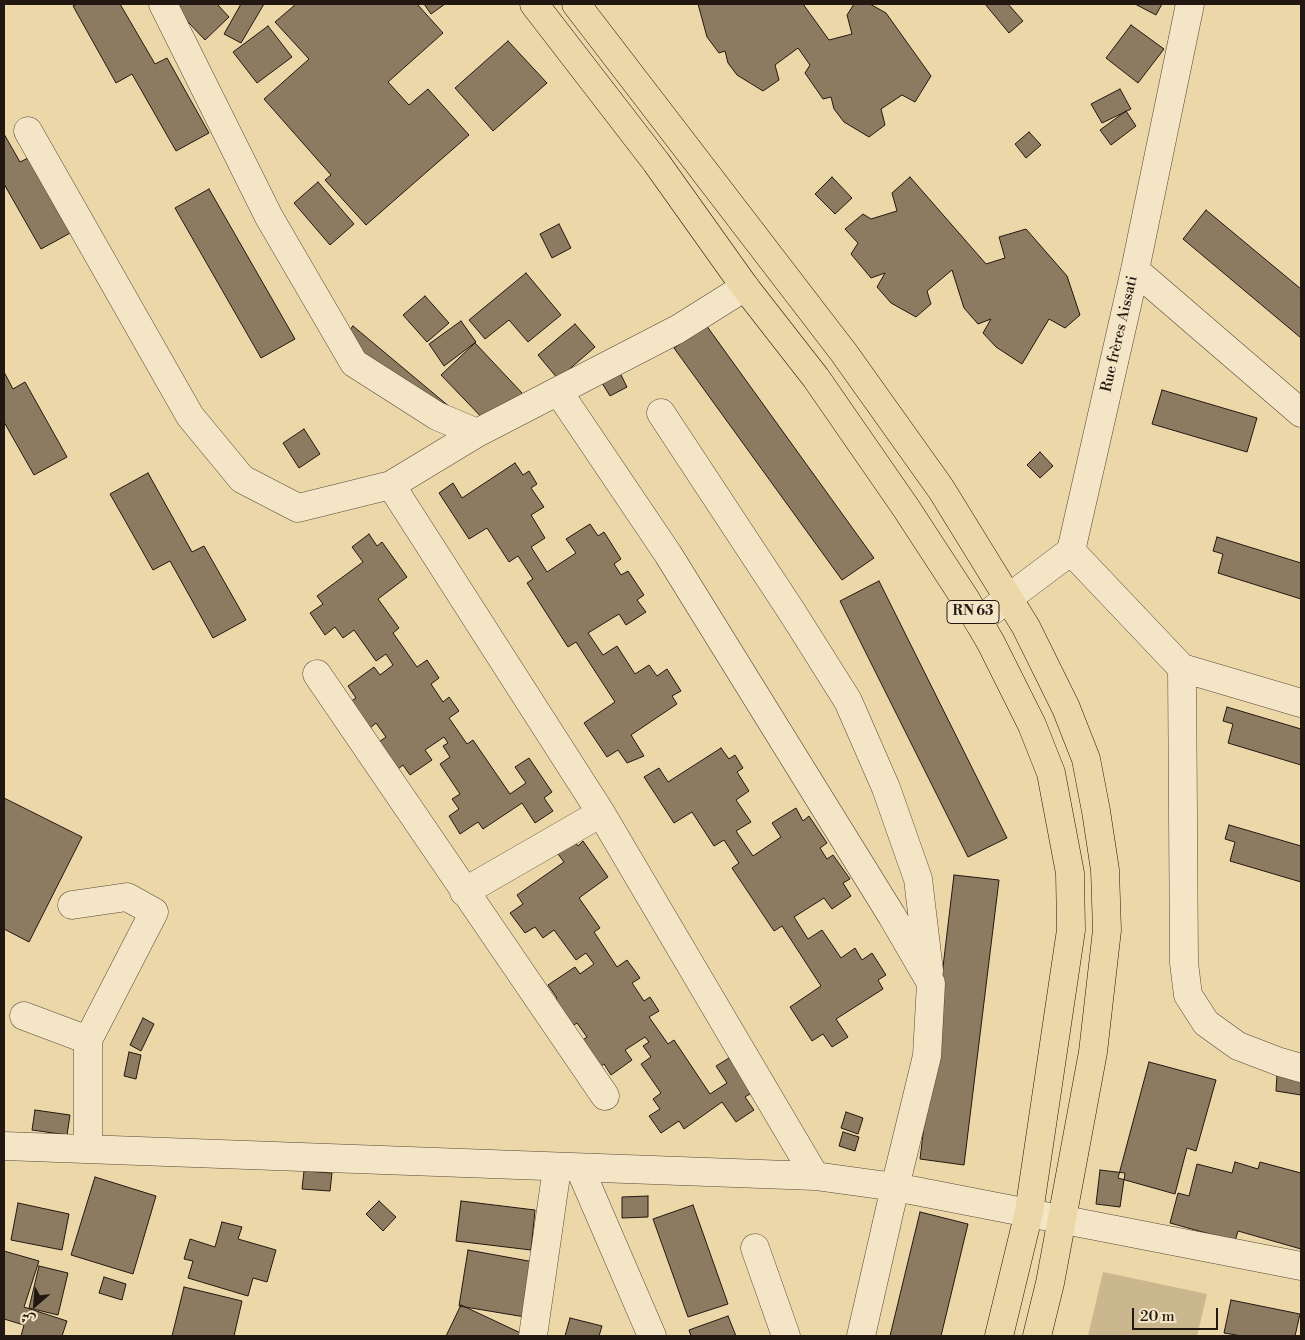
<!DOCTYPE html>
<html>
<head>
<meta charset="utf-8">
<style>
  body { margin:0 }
  #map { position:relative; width:1305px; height:1340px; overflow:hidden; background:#ecd7a8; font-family:"Libre Bodoni",Amiri,serif }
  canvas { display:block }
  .frame { position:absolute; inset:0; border:5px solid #231811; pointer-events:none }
  .north { position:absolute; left:10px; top:1280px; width:50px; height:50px; -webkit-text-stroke:4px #f3e5c6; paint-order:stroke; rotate:207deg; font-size:14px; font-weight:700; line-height:20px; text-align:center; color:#231811 }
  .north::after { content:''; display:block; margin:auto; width:18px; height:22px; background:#231811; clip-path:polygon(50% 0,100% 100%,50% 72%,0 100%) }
  .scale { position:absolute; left:1132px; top:1308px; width:86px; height:22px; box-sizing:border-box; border:2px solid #231811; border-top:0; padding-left:6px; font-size:15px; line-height:18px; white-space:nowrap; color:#231811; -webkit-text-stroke:4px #f3e5c6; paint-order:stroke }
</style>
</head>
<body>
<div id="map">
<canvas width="1305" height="1340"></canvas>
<div class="frame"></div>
<div class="north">ش</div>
<div class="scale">20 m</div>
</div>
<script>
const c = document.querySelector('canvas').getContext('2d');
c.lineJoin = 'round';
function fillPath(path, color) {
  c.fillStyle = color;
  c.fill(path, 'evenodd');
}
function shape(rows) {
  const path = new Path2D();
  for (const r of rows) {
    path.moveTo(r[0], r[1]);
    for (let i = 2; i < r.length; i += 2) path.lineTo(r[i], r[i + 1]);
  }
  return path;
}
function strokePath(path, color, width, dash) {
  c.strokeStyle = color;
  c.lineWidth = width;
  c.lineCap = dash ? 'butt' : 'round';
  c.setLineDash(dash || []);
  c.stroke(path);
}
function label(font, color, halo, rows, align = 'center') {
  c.font = font + ' "Libre Bodoni",serif';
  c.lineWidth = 4;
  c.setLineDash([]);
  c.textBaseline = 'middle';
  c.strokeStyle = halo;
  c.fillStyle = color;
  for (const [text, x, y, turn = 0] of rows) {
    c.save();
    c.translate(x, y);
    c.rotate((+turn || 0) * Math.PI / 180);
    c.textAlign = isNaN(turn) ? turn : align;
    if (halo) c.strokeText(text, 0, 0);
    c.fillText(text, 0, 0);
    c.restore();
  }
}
fillPath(shape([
  [1103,1272,1207,1294,1197,1336,1088,1336]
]), '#cab78e');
const building = shape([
  [77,4,120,4,155,64,167,58,209,133,176,151,132,74,116,83,73,6,77,4],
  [171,4,217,4,229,17,205,40,171,4],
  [241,4,264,4,241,43,224,34,241,4],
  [296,4,417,4,443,33,388,82,409,105,428,89,469,135,366,225,325,180,331,175,264,99,309,59,275,22,296,4],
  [424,4,445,4,431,14,424,4],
  [698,4,803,4,829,40,852,34,847,15,854,4,870,4,886,13,931,76,915,102,902,95,881,109,885,125,869,137,844,122,834,109,831,97,823,99,805,73,810,65,798,48,775,65,779,80,763,91,737,75,728,63,725,51,719,53,707,37,698,4],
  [985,4,1008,4,1023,21,1009,33,985,4],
  [1135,4,1162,4,1156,15,1135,4],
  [1131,25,1164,49,1138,83,1106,58,1131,25],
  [268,26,292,57,257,83,233,52,268,26],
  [508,41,547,83,493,131,455,88,508,41],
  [1120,89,1131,109,1102,123,1091,104,1120,89],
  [1126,111,1136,126,1111,145,1100,130,1126,111],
  [1029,132,1041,145,1026,158,1015,144,1029,132],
  [4,134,20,162,32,156,74,231,41,249,4,184,4,134],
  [832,177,852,198,835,214,815,194,832,177],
  [910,177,986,264,1005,258,999,237,1026,229,1067,276,1080,315,1065,328,1049,319,1022,364,996,347,983,333,991,319,978,324,964,308,952,270,927,291,931,304,916,317,891,303,877,287,885,273,871,278,851,254,858,243,845,229,863,214,871,219,897,211,892,193,910,177],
  [318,182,354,224,330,245,294,203,318,182],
  [209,189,295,339,261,358,175,208,209,189],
  [1206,210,1301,289,1301,338,1183,239,1206,210],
  [559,224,571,248,552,258,540,234,559,224],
  [526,273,561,315,528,342,509,320,485,339,469,320,526,273],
  [425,296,449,323,427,342,403,315,425,296],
  [461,321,476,342,444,366,429,344,461,321],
  [575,324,595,347,558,379,538,355,575,324],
  [706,325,874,558,842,580,674,348,706,325],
  [353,326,463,418,340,341,353,326],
  [475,343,523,394,489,425,441,375,475,343],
  [4,372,13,389,25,382,67,457,34,475,4,422,4,372],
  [620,373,627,387,610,396,602,383,620,373],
  [1162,390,1257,418,1247,452,1152,424,1162,390],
  [304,429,320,454,299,468,283,443,304,429],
  [1040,452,1053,466,1040,478,1027,465,1040,452],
  [515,463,523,475,529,471,537,484,531,488,544,507,531,515,545,538,531,547,547,572,576,553,566,539,590,524,598,536,604,532,621,559,614,564,621,575,628,571,644,595,637,600,646,612,626,625,619,614,588,633,603,655,617,646,635,674,649,665,657,676,667,669,681,691,672,696,677,704,631,735,644,756,627,763,618,750,607,757,584,723,615,702,576,642,568,647,527,583,533,579,518,556,509,562,487,528,469,539,439,493,453,483,462,498,515,463],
  [148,473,192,552,204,546,246,620,213,638,170,561,153,570,110,494,148,473],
  [369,534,377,546,382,542,407,577,378,599,399,628,393,633,417,667,427,660,439,678,431,684,443,702,449,697,459,711,449,718,467,744,473,740,510,794,526,783,515,767,529,758,552,792,544,798,553,811,535,823,522,803,483,829,478,822,460,834,449,816,459,809,452,799,460,794,440,764,450,757,443,746,448,743,444,737,425,750,432,760,410,775,403,765,398,769,379,742,386,737,376,723,369,729,350,702,356,698,348,686,374,667,380,675,393,665,386,654,376,661,354,630,343,638,335,627,325,635,310,613,323,604,317,596,363,562,352,547,369,534],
  [1217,537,1301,563,1301,599,1218,573,1223,554,1213,551,1217,537],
  [879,581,1007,838,968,857,840,601,879,581],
  [1227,707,1301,729,1301,765,1228,743,1233,724,1223,721,1227,707],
  [721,748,729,759,735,755,743,768,737,772,749,791,736,800,751,822,736,831,753,856,781,837,772,823,796,808,803,821,809,816,827,843,820,848,827,859,833,855,850,879,843,883,851,896,832,909,824,898,794,917,808,939,822,930,841,958,855,948,862,960,872,953,886,975,878,980,883,989,836,1019,848,1037,832,1047,823,1034,812,1041,790,1007,821,986,782,926,774,931,732,868,739,863,724,840,714,846,692,812,674,823,644,777,659,768,668,782,721,748],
  [4,798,82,837,29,942,4,929,4,798],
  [1229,825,1301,846,1301,882,1230,861,1235,842,1225,839,1229,825],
  [569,834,578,846,583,841,608,877,579,898,600,928,594,932,617,967,627,960,640,978,632,983,644,1001,650,997,659,1011,649,1017,668,1044,674,1040,710,1094,727,1083,716,1066,729,1058,753,1092,745,1097,754,1110,736,1122,722,1102,684,1129,679,1121,661,1133,649,1116,660,1109,653,1099,661,1093,641,1064,651,1057,643,1046,649,1042,645,1037,625,1050,632,1060,611,1075,604,1064,598,1068,580,1042,587,1037,577,1023,569,1028,551,1002,557,998,548,985,575,967,580,974,594,964,586,953,576,960,554,930,543,938,535,927,525,933,510,913,523,904,517,895,564,862,552,846,569,834],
  [954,875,999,880,964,1165,920,1159,954,875],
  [143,1018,154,1024,141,1051,130,1045,143,1018],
  [129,1052,141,1055,136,1079,124,1076,129,1052],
  [1149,1062,1216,1080,1196,1151,1187,1148,1175,1194,1118,1178,1149,1062],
  [1277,1075,1301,1078,1301,1095,1276,1091,1277,1075],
  [35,1110,70,1115,67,1135,32,1130,35,1110],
  [846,1112,863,1118,858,1134,841,1128,846,1112],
  [843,1132,859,1137,855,1151,839,1146,843,1132],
  [1235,1162,1258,1169,1260,1162,1301,1173,1301,1249,1238,1231,1235,1241,1170,1223,1178,1193,1189,1196,1197,1164,1232,1173,1235,1162],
  [1100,1170,1125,1173,1120,1207,1096,1204,1100,1170],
  [304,1171,332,1173,330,1191,302,1189,304,1171],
  [95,1177,156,1196,133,1274,71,1255,95,1177],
  [648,1196,648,1217,622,1218,622,1197,648,1196],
  [379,1201,396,1217,383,1231,366,1214,379,1201],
  [461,1201,535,1210,531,1250,456,1241,461,1201],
  [18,1203,69,1214,62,1250,11,1240,18,1203],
  [693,1205,728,1304,688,1317,653,1219,693,1205],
  [920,1212,968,1224,941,1336,890,1336,920,1212],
  [222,1222,242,1227,238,1239,276,1250,267,1282,253,1278,248,1296,188,1278,193,1261,184,1259,190,1239,215,1247,222,1222],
  [468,1250,534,1262,525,1317,459,1306,468,1250],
  [4,1251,39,1261,24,1307,67,1321,62,1336,21,1336,24,1325,4,1319,4,1251],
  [39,1266,68,1273,58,1315,29,1308,39,1266],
  [104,1277,126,1284,122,1300,99,1293,104,1277],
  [184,1287,242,1301,234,1336,172,1336,184,1287],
  [1231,1300,1300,1314,1295,1336,1242,1336,1224,1333,1231,1300],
  [461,1305,527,1336,446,1336,461,1305],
  [728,1316,736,1336,691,1336,689,1330,728,1316],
  [570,1318,602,1326,599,1336,565,1336,570,1318]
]);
fillPath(building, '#8c7b60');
strokePath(building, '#231811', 1);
const minor = shape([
  [163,4,269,217,354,363,437,416,477,433],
  [28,131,190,416,242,479,298,508,391,485,477,433,678,329,745,287],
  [1135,270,1301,413],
  [558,391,668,554,892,916,931,983,927,1056,895,1187,861,1336],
  [661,413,792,612,848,701,886,788,918,879,929,971],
  [391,485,601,813,815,1176],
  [1071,551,1182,668,1301,703],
  [978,621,1071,551,1135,270,1190,4],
  [1182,668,1184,963,1188,995,1206,1023,1238,1046,1280,1062,1301,1068],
  [317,674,605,1096],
  [464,892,601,813],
  [72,905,127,897,154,912,88,1040,88,1149],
  [24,1016,88,1040],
  [4,1146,815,1176,895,1187,1301,1266],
  [580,1169,652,1336],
  [755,1248,786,1336],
  [533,1336,557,1168]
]);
const major = shape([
  [534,4,656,162,745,287,816,378,906,508,966,600,991,643,1032,725,1051,773,1070,873,1071,930,1029,1212,999,1336],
  [576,4,844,353,941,489,1026,627,1066,708,1086,759,1096,811,1105,870,1107,930,1093,1052,1050,1283,1037,1336]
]);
strokePath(minor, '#554837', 29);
strokePath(major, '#231811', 29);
strokePath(minor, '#f3e5c6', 28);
strokePath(major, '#ecd7a8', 28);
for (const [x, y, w] of [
  [973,612,52]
]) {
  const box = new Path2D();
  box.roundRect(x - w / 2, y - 11.5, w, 23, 4);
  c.fillStyle = '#f3e5c6';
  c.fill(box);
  strokePath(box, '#231811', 1);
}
label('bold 14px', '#231811', null, [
  ["RN 63",973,612]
]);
label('15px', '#231811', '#f3e5c6', [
  ["Rue frères Aissati",1120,334,-77]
]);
</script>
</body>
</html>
